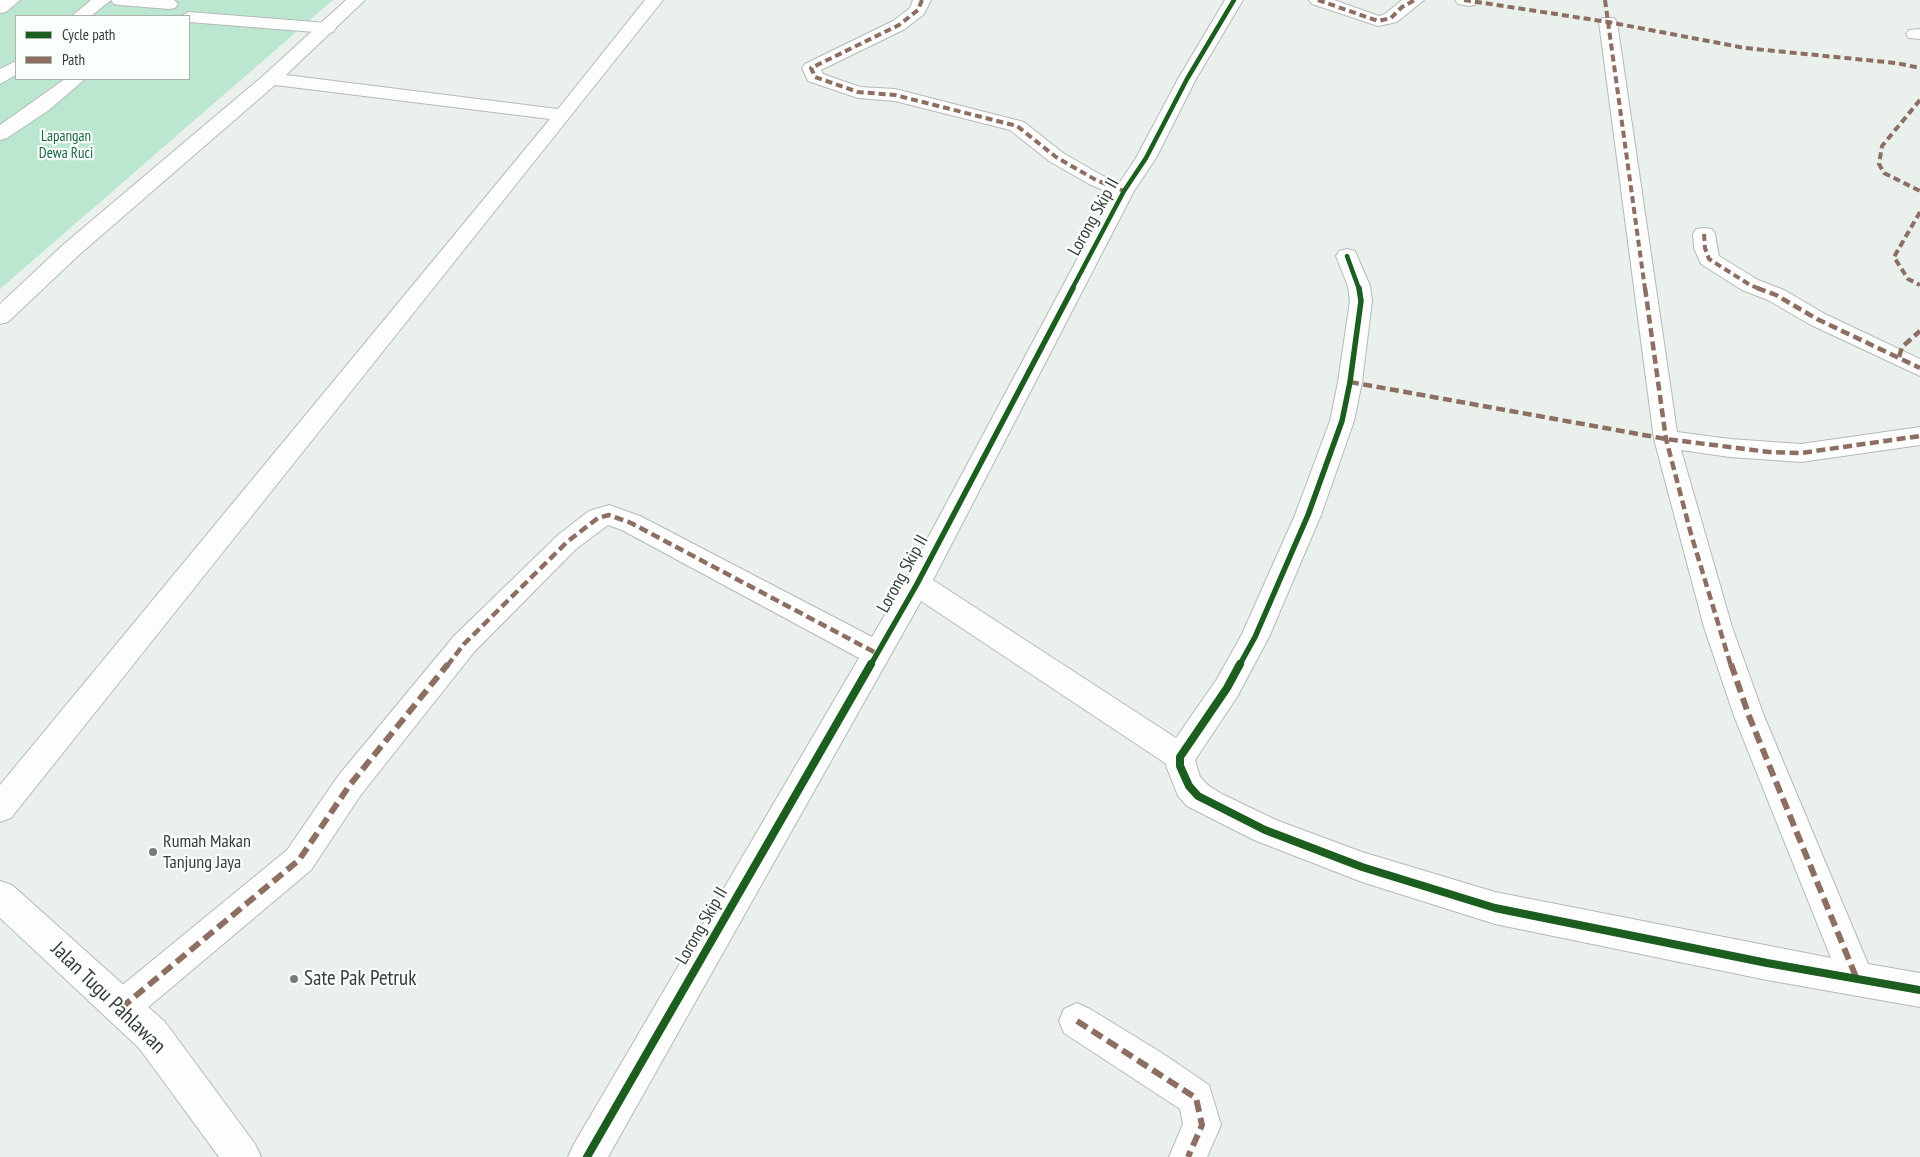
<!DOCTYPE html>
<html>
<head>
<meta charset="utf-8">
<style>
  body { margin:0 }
  #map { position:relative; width:1920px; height:1157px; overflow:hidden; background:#eaf1ed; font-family:"PT Sans Narrow",sans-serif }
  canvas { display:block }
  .legend { position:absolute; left:15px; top:15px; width:175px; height:65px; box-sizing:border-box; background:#fafffc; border:1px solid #acb1ae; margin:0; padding:6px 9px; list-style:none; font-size:15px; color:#383d3a }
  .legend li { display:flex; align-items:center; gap:10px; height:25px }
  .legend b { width:25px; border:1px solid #acb1ae }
</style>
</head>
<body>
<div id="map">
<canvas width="1920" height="1157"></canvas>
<ul class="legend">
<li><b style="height:6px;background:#1b5e20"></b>Cycle path</li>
<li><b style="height:6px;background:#8d6e63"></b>Path</li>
</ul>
</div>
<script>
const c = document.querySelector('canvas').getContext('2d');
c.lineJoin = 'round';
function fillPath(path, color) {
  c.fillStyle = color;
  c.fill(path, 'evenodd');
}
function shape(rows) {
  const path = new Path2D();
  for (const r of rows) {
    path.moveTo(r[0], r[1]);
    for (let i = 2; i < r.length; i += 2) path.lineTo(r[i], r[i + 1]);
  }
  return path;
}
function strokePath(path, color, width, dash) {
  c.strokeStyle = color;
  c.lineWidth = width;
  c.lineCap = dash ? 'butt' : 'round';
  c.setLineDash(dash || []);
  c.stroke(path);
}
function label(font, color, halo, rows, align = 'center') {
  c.font = font + ' "PT Sans Narrow",sans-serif';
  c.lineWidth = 4.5;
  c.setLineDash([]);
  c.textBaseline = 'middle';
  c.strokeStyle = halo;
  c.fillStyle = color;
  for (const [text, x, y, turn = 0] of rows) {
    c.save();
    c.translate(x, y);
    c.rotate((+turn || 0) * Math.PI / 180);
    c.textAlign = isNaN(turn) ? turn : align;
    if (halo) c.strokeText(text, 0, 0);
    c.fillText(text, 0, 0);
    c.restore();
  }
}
fillPath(shape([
  [0,0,333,0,0,289],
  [16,16,189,16,189,79,16,79]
]), '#bbe7d0');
const lane = shape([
  [0,0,20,0,6,12,0,13,0,0],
  [91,0,111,0,91,16,72,16,91,0],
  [111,0,174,0,178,4,175,8,169,9,120,5,114,4,111,0],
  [189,12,327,23,333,24,336,28,333,32,327,33,189,22,189,16,181,16,189,12],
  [1920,29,1920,39,1909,38,1906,34,1909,30,1920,29],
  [16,61,16,75,0,84,0,69,16,61],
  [65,79,85,79,49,110,7,138,0,140,0,125,65,79]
]);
const street = shape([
  [346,0,365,0,286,75,558,109,645,0,663,0,11,818,0,822,0,785,550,119,275,85,80,254,8,322,0,324,0,304,64,244,264,75,346,0],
  [913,0,931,0,924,14,905,29,821,70,823,74,860,87,895,89,1024,122,1063,153,1103,176,1120,182,1136,158,1178,79,1225,0,1243,0,1196,79,1156,158,1134,191,933,580,1176,738,1217,679,1242,634,1295,515,1330,421,1338,382,1350,301,1348,286,1336,256,1339,251,1347,249,1355,251,1370,286,1372,301,1362,382,1354,421,1321,515,1269,637,1237,697,1195,760,1200,777,1209,786,1222,794,1276,820,1362,852,1495,892,1831,958,1734,716,1704,627,1654,439,1599,22,1602,18,1614,18,1617,22,1677,432,1730,439,1801,444,1920,427,1920,445,1801,462,1730,457,1681,450,1732,627,1764,716,1868,964,1920,973,1920,1007,1767,980,1495,924,1362,882,1254,840,1187,806,1178,796,1165,763,921,601,608,1157,568,1157,574,1144,859,658,622,530,608,525,576,549,474,652,360,796,311,870,133,1020,121,1025,109,1020,103,1008,109,996,287,850,338,776,454,636,558,535,589,511,609,505,640,516,872,637,907,577,1112,194,1089,184,1049,161,1010,130,895,101,858,98,808,81,802,68,805,64,893,21,910,8,913,0],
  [1309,0,1334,0,1379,16,1385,14,1402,0,1424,0,1397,22,1378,26,1312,4,1309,0],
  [1455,0,1477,0,1478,1,1475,5,1469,6,1458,4,1455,0],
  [1704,228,1712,229,1715,234,1719,256,1758,280,1784,290,1825,314,1920,359,1920,376,1809,324,1768,300,1742,290,1701,264,1694,248,1693,234,1696,229,1704,228],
  [1077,1003,1090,1009,1162,1053,1209,1085,1221,1125,1207,1157,1169,1157,1183,1124,1180,1109,1064,1033,1059,1021,1064,1009,1077,1003]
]);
const primary = shape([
  [0,881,12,885,165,1022,255,1144,261,1157,219,1157,139,1048,0,918,0,881]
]);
strokePath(lane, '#b5bab7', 2);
strokePath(street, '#b5bab7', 2);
strokePath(primary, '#b5bab7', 2);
fillPath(lane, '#fcfdfc');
fillPath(street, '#fcfdfc');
fillPath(primary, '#fcfdfc');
strokePath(shape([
  [922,0,918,10,899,25,811,68,815,77,858,92,895,95,1017,126,1056,157,1096,180,1124,191],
  [1318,0,1378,21,1391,18,1402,7,1415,0],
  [1464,0,1608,22,1745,48,1896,63,1920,68],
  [1605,0,1645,289],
  [1920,100,1882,146,1879,164,1884,173,1920,191],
  [1920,212,1894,257,1908,279,1920,285],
  [1704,234,1705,248,1709,259,1750,285,1760,289]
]), '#8d6e63', 4, [7, 4]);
strokePath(shape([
  [1645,288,1666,439,1691,534,1731,666],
  [1757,288,1776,295,1817,319,1920,368],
  [1899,357,1902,347,1920,331],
  [1350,382,1666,439,1769,452,1801,453,1920,436],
  [447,666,464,644,567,542,598,518,609,515,631,523,876,653]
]), '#8d6e63', 4.5, [9, 4.5]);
strokePath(shape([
  [1731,664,1749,716,1856,977],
  [121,1008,299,860,349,786,448,664],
  [1077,1021,1196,1098,1202,1125,1188,1157]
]), '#8d6e63', 6, [12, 6]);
strokePath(shape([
  [1347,256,1359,289],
  [1072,289,1124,191,1146,158,1187,79,1234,0]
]), '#1b5e20', 4.5);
strokePath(shape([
  [870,666,917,584,1073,288],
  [1239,666,1255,637,1308,515,1342,421,1350,382,1361,301,1359,288]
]), '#1b5e20', 5.5);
strokePath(shape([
  [1240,664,1227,688,1180,757,1180,766,1189,786,1198,796,1265,830,1362,867,1495,908,1767,963,1920,990],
  [587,1157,871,664]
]), '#1b5e20', 8);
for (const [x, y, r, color] of [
  [153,852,5,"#767c79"],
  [294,979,5,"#767c79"]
]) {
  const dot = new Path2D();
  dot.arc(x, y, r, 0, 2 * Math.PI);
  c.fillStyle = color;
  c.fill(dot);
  strokePath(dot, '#fafffc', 2);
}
label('15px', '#1b6647', '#fafffc', [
  ["Lapangan",66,137],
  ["Dewa Ruci",66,154]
]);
label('18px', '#383d3a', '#fafffc', [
  ["Lorong Skip II",1094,217,-61],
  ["Lorong Skip II",903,574,-61],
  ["Lorong Skip II",702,926,-60]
]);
label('18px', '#383d3a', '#fafffc', [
  ["Rumah Makan",163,842],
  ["Tanjung Jaya",163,863]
], 'left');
label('21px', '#383d3a', '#fafffc', [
  ["Sate Pak Petruk",304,979]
], 'left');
label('21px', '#383d3a', '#fafffc', [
  ["Jalan Tugu Pahlawan",108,998,44]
]);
</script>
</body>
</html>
